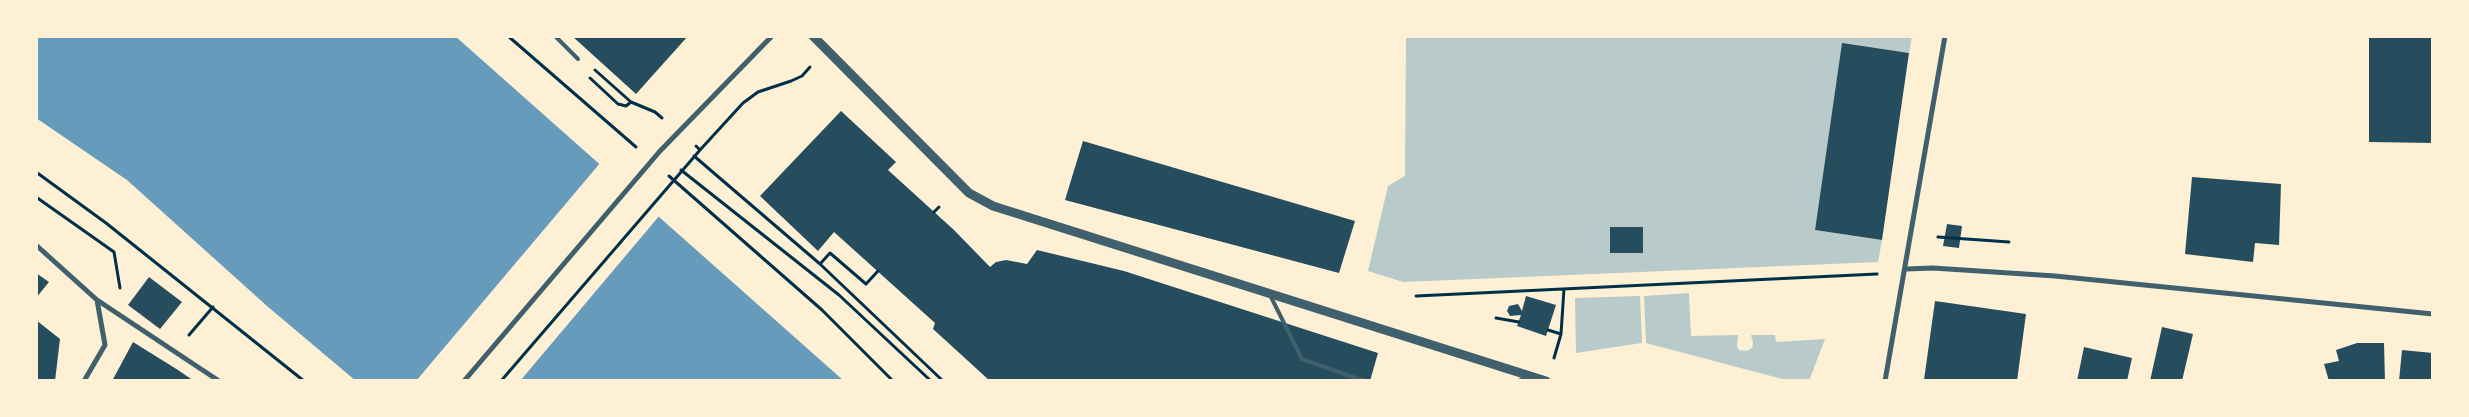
<!DOCTYPE html>
<html>
<head>
<meta charset="utf-8">
<style>
  body { margin:0 }
  #map { position:relative; width:2469px; height:417px; overflow:hidden; background:#fdf0d5; font-family:"Fira Sans",sans-serif }
  canvas { display:block }
  .frame { position:absolute; inset:0; border:38px solid #fdf0d5; pointer-events:none }
</style>
</head>
<body>
<div id="map">
<canvas width="2469" height="417"></canvas>
<div class="frame"></div>
</div>
<script>
const c = document.querySelector('canvas').getContext('2d');
c.lineJoin = 'round';
function fillPath(path, color) {
  c.fillStyle = color;
  c.fill(path, 'evenodd');
}
function shape(rows) {
  const path = new Path2D();
  for (const r of rows) {
    path.moveTo(r[0], r[1]);
    for (let i = 2; i < r.length; i += 2) path.lineTo(r[i], r[i + 1]);
  }
  return path;
}
function strokePath(path, color, width, dash) {
  c.strokeStyle = color;
  c.lineWidth = width;
  c.lineCap = dash ? 'butt' : 'round';
  c.setLineDash(dash || []);
  c.stroke(path);
}
fillPath(shape([
  [1406,36,1912,36,1909,53,1842,44,1815,230,1882,240,1878,262,1403,282,1368,271,1388,186,1405,176],
  [1689,293,1691,336,1738,335,1737,346,1739,350,1747,351,1752,348,1753,343,1751,335,1775,335,1776,342,1825,339,1809,381,1790,381,1646,343,1644,296],
  [1640,296,1642,343,1576,353,1575,298]
]), '#b9caca');
fillPath(shape([
  [36,36,455,36,844,381,356,381,267,306,127,180,36,118]
]), '#669bbc');
fillPath(shape([
  [601,162,660,215,520,381,416,381]
]), '#fdf0d5');
fillPath(shape([
  [572,36,688,36,636,94],
  [2369,36,2433,36,2433,143,2369,142],
  [1842,43,1909,53,1882,240,1815,230],
  [841,111,896,162,888,170,954,230,990,267,996,262,1006,260,1027,264,1037,250,1124,271,1378,353,1370,381,990,381,933,329,935,323,834,232,818,251,760,196],
  [1083,141,1355,221,1339,273,1065,200],
  [2192,177,2281,184,2279,245,2255,243,2253,262,2185,254],
  [1947,224,1962,226,1959,248,1943,246],
  [1610,227,1643,227,1643,253,1610,253],
  [36,273,49,282,36,298],
  [149,277,182,302,160,329,128,305],
  [1526,296,1556,305,1546,336,1517,326,1521,315,1510,316,1507,311,1509,306,1518,304,1522,311],
  [1935,301,2026,314,2017,381,1924,380],
  [36,320,60,339,55,381,36,381],
  [2162,327,2193,334,2182,381,2150,381],
  [133,342,178,370,194,381,112,381],
  [2357,343,2384,343,2385,381,2329,381,2324,364,2339,361,2336,350],
  [2084,347,2132,358,2127,381,2077,381],
  [2402,350,2433,353,2433,381,2399,381]
]), '#264d5e');
strokePath(shape([
  [508,36,636,147],
  [595,70,631,102,655,112,662,118],
  [590,78,618,104,626,106,631,102],
  [696,146,700,150,743,103,758,92,791,81,802,76,810,67],
  [694,156,820,264,830,253,866,284,878,271],
  [681,170,839,295,931,381],
  [36,172,106,223,304,381],
  [669,176,822,310,893,381],
  [36,197,114,252,120,288],
  [934,212,939,207],
  [1938,237,2009,242],
  [820,264,943,381],
  [1416,296,1877,274],
  [1496,318,1519,322],
  [1548,330,1561,334],
  [189,335,213,307],
  [1554,358,1561,334,1564,289],
  [501,381,700,150]
]), '#003049', 3);
strokePath(shape([
  [555,36,578,59],
  [1270,295,1302,359,1364,381],
  [1518,381,1526,378]
]), '#3f606c', 4);
strokePath(shape([
  [36,245,97,300,219,381],
  [1906,269,1933,268,2055,276,2433,314],
  [84,381,105,345,97,300],
  [464,381,660,151,772,36],
  [1885,381,1945,36]
]), '#3f606c', 5);
strokePath(shape([
  [813,36,969,193,993,206,1546,381]
]), '#3f606c', 9);
</script>
</body>
</html>
